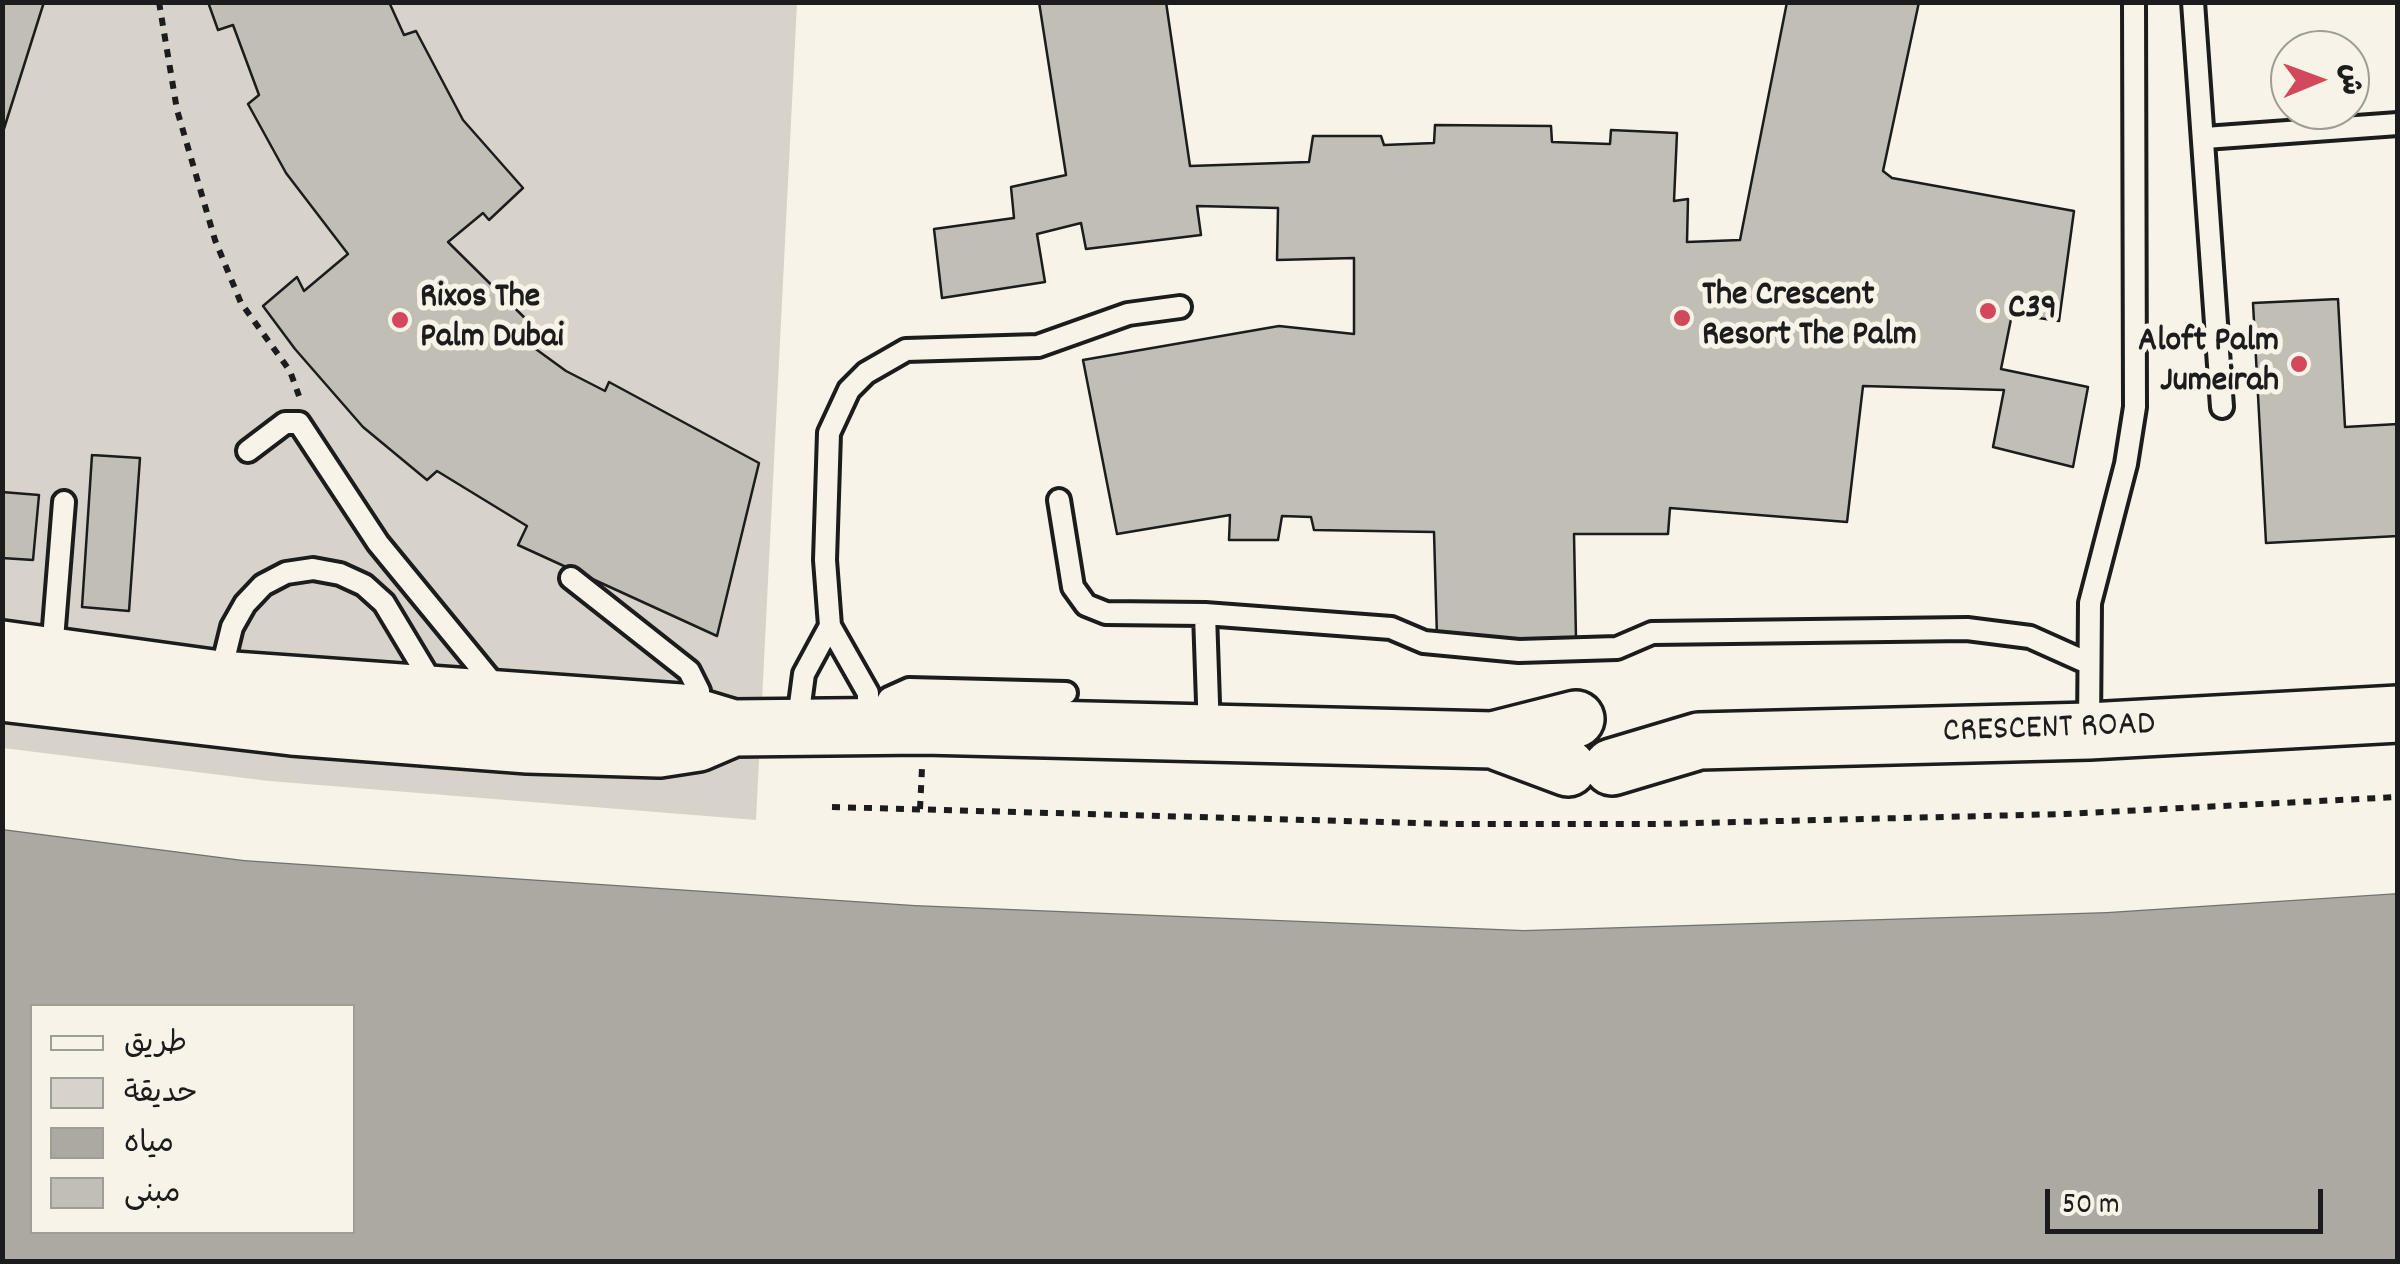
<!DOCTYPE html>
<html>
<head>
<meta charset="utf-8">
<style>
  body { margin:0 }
  #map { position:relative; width:2400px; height:1264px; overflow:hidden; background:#f7f3e8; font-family:Dekko,"Playpen Sans Arabic",sans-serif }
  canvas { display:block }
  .frame { position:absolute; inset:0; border:5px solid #1c1c1c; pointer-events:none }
  .legend { position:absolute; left:30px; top:1004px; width:325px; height:230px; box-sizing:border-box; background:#f7f3e8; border:2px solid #9f9d96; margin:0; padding:12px 18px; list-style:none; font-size:30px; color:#1c1c1c }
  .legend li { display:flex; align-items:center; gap:20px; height:50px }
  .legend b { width:50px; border:2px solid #9f9d96 }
  .north { position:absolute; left:2270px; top:30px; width:100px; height:100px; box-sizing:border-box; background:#f7f3e8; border:2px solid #9f9d96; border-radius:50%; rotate:89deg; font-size:28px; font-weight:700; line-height:40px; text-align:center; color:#1c1c1c }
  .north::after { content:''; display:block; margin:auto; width:35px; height:45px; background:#d1495b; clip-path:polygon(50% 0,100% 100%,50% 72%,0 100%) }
  .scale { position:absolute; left:2045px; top:1189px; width:278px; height:45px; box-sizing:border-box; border:5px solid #1c1c1c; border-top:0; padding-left:12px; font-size:30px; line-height:35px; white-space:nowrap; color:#1c1c1c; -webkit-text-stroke:8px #f7f3e8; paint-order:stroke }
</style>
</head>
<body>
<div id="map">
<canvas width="2400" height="1264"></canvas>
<div class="frame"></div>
<ul class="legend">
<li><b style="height:12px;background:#f7f3e8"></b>طريق</li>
<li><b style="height:28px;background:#d7d3cb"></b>حديقة</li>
<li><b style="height:28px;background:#aca9a2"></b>مياه</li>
<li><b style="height:28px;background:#c0beb5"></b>مبنى</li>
</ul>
<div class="north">ش</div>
<div class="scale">50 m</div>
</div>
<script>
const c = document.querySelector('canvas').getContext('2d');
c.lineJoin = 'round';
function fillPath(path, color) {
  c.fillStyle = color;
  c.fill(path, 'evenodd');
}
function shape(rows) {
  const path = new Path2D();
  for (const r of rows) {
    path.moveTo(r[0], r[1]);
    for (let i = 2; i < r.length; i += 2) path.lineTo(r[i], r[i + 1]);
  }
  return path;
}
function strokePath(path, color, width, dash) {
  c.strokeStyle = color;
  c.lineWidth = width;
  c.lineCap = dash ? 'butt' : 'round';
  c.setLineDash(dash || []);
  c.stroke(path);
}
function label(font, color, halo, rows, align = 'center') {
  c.font = font + ' Dekko,sans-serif';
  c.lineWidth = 10;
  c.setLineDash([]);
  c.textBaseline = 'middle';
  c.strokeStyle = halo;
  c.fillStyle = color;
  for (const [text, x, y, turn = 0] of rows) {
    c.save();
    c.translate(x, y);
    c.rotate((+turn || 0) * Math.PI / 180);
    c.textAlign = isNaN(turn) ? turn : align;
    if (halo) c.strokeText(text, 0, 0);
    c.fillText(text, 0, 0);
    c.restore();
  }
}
fillPath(shape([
  [3,3,797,3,756,820,269,781,3,748]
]), '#d7d3cb');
const water = shape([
  [3,829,244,860,915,905,1524,930,2107,912,2397,893,2397,1261,3,1262,3,829],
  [32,1006,352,1006,352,1232,32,1232,32,1006]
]);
fillPath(water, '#aca9a2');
strokePath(water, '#72716c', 2.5);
fillPath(shape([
  [2,824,244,855,915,900,1524,925,2107,907,2397,888,2398,893,2107,912,1524,930,915,905,244,860,3,829]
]), '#f7f3e8');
const building = shape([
  [2,2,44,2,2,135,2,2],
  [208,2,389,2,404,35,416,31,463,120,523,188,489,220,483,213,448,242,542,335,533,347,566,371,605,391,609,382,759,463,717,636,518,545,527,526,437,471,427,480,363,427,295,349,263,306,297,277,304,291,348,254,286,173,248,104,259,95,233,25,218,30,208,2],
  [1039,2,1166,2,1190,166,1309,162,1313,136,1381,136,1384,145,1434,143,1435,125,1551,126,1552,142,1610,144,1611,130,1677,133,1674,201,1688,199,1687,242,1740,240,1787,2,1919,2,1883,171,1892,178,2074,211,2059,321,2012,314,2001,369,2088,387,2073,467,1993,447,2004,390,1863,386,1847,522,1670,508,1668,534,1574,534,1576,639,1437,638,1434,532,1314,530,1311,517,1282,516,1278,540,1229,540,1230,515,1117,534,1083,360,1279,326,1354,334,1354,258,1277,260,1278,208,1197,206,1201,235,1086,249,1081,223,1037,234,1045,282,942,298,934,229,1014,218,1011,187,1066,175,1039,2],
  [2338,299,2345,427,2398,424,2398,536,2266,543,2253,303,2338,299],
  [92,455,140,458,129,611,82,607,92,455],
  [2,492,39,495,33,560,2,558,2,492]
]);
fillPath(building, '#c0beb5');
strokePath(building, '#1c1c1c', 2.5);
const service = shape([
  [2193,2,2222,407],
  [2205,138,2398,124],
  [248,451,285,423,299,423,378,543,497,688],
  [1059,500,1073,587,1086,605,1106,613,1205,614,1391,628,1424,642,1519,651,1617,648,1652,633,1967,629,2030,637,2088,663],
  [571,578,689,671,699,691,699,713],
  [1205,614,1209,732],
  [52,652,64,502],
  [220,676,232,627,245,604,263,585,286,573,313,569,340,574,364,585,384,603,435,688],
  [875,723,889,698,909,689,1066,693],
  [868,726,868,693,830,626,825,560,829,433,849,390,866,373,906,350,1038,346,1128,314,1180,307],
  [797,727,804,674,830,626],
  [2089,729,2090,603,2126,464,2135,407,2134,2]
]);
const secondary = shape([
  [2,649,219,679,680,712,733,728,924,726,1493,740,1576,719],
  [2,693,292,727,528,745,659,749,698,743,733,728],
  [1493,740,1568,768],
  [1612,767,1699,741,2089,731,2398,714]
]);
strokePath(service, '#1c1c1c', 28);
strokePath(secondary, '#1c1c1c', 62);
strokePath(shape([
  [159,2,177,110,215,240,241,303,290,371,299,396],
  [832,807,1454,824,1657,824,2065,814,2398,797],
  [920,809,922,768]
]), '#1c1c1c', 6, [8, 8]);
strokePath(service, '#f7f3e8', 20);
strokePath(secondary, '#f7f3e8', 55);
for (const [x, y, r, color] of [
  [1988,311,10,"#d1495b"],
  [1682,318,10,"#d1495b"],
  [400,320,10,"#d1495b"],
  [2299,364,10,"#d1495b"]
]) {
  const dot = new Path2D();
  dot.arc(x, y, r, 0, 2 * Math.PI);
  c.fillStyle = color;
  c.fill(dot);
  strokePath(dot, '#f7f3e8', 4);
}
label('bold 35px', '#1c1c1c', '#f7f3e8', [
  ["The Crescent",1702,298],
  ["Resort The Palm",1702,338],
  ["Rixos The",420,300],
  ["Palm Dubai",420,340],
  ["C39",2008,311],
  ["Aloft Palm",2279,344,"right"],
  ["Jumeirah",2279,384,"right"]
], 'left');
label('35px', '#1c1c1c', '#f7f3e8', [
  ["CRESCENT ROAD",2049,731,-2]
]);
</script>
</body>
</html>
